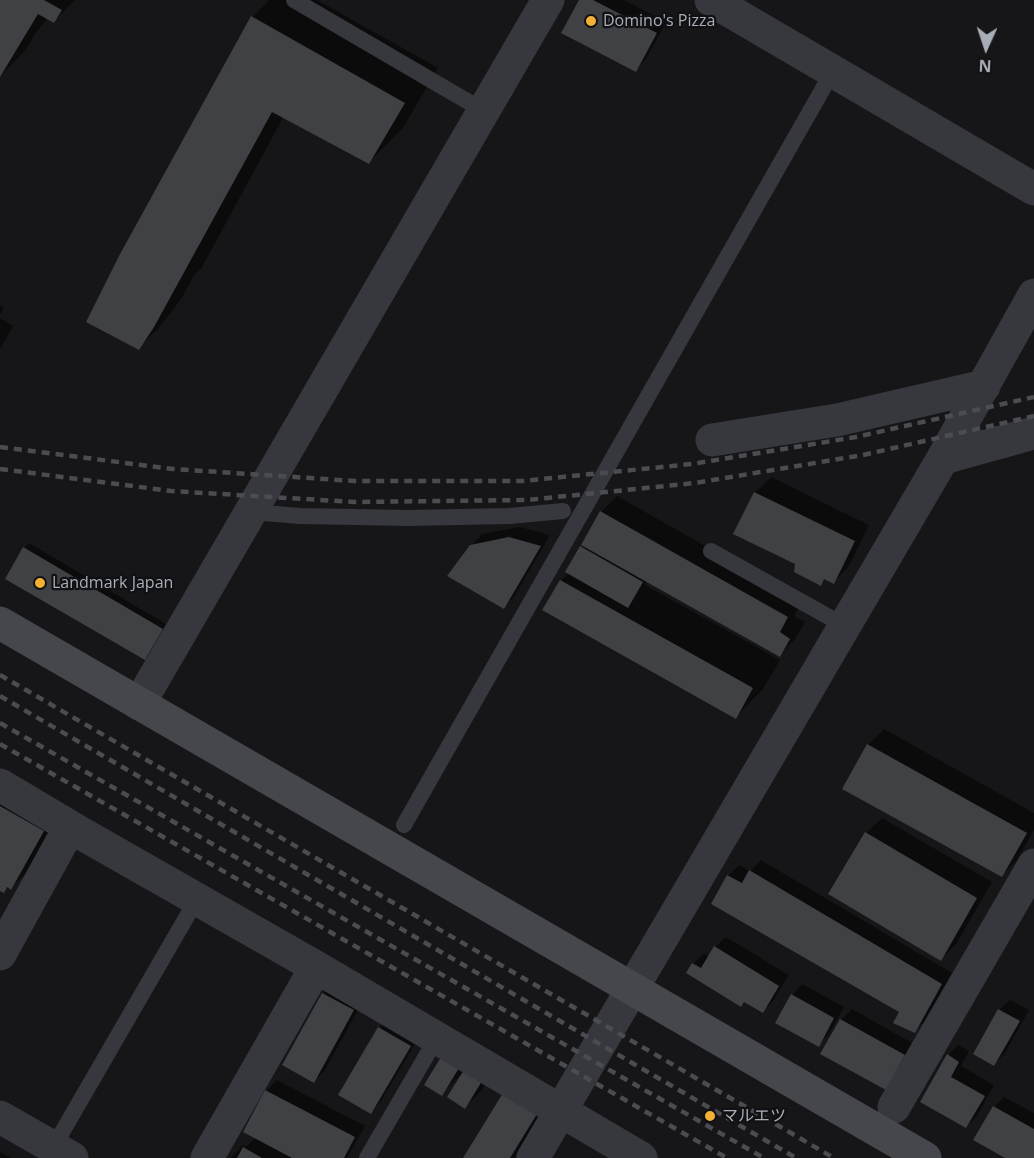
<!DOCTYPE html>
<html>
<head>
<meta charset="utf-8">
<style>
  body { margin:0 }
  #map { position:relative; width:1034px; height:1158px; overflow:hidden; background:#161618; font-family:"Open Sans",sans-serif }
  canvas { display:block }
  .north { position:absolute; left:956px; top:18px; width:60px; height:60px; -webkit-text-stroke:4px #111113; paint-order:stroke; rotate:183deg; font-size:16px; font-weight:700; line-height:24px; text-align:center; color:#a8adb8 }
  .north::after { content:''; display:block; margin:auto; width:21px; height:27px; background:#a8adb8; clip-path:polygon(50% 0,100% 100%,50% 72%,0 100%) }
</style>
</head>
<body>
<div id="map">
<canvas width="1034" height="1158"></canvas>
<div class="north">N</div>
</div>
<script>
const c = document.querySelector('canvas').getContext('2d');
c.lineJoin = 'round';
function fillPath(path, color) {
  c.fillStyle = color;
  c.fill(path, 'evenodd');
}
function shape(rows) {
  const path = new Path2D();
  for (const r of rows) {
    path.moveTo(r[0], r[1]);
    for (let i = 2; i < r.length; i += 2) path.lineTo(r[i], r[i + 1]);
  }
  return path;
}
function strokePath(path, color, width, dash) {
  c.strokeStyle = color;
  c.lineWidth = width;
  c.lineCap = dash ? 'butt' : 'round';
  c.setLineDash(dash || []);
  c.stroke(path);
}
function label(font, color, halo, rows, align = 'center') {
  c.font = font + ' "Open Sans","Noto Sans JP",sans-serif';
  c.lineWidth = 4.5;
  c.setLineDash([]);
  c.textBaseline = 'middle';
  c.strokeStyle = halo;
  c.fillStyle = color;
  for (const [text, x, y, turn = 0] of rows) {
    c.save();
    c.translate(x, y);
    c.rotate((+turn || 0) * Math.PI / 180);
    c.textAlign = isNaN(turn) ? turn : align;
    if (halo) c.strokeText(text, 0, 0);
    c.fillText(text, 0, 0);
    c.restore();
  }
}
fillPath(shape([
  [0,0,75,0,54,21,48,18,35,34,25,51,0,76],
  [269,0,317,0,438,68,403,128,369,162,284,116,201,269,194,275,182,298,159,328,138,348,112,274,253,17],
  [580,0,624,0,666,22,646,59,636,70],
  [0,305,4,307,0,315],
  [0,318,13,326,0,349],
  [771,477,869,525,849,566,834,582,826,578,821,584,797,563,755,493],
  [617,496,803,601,794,616,805,622,795,639,780,655,647,580,645,585,780,660,763,689,736,717,561,581,569,573,601,512],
  [520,527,550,535,514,597,504,607,471,546,482,534],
  [29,543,166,624,149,653,144,658,24,548],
  [884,729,1034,813,1034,830,1017,860,1001,876,868,745],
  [0,784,59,815,27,872,11,888,9,886,4,891,0,889],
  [882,818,992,882,957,943,941,959,866,833],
  [761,860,952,973,925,1021,914,1031,901,1012,728,876,739,865,750,871],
  [726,937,789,975,773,1001,763,1011,745,1001,741,1005,693,964,704,953,709,957,715,947],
  [334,983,364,999,325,1070,314,1081,323,994],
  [802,984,844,1007,829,1034,818,1045,792,995],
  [1010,1000,1029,1010,1005,1053,994,1064,999,1010],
  [852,1009,914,1044,896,1077,841,1020],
  [390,1017,420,1035,381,1101,371,1112,341,1094,379,1028],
  [958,1045,969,1051,961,1066,994,1085,977,1116,966,1127,922,1102,948,1055],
  [474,1052,462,1073,497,1065,481,1091,465,1107,460,1075,442,1094,426,1084],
  [277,1080,365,1126,347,1158,231,1158,243,1145,246,1147,256,1137,245,1131,266,1091],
  [1004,1097,1034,1113,1034,1158,1008,1158,994,1107],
  [552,1098,514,1158,465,1158],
  [0,1152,11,1158,0,1158]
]), '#0007');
fillPath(shape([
  [0,0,44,0,62,10,54,23,38,14,0,77],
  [579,0,593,0,657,33,636,72,561,33],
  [251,16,405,103,369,164,272,112,154,327,139,350,86,322,119,256],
  [754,492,855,541,834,584,824,579,821,586,794,572,795,564,733,534],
  [600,511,788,617,780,632,790,639,780,657,581,545],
  [509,537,541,546,504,609,447,576,470,545],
  [580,546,643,582,628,608,565,572],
  [23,547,163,629,145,660,5,579],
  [560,580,753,688,736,719,542,610],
  [867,744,1027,833,1002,877,842,789],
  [0,806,44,831,11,890,7,887,4,893,0,891],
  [865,832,977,898,941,961,828,894],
  [749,870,942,984,915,1033,893,1023,899,1012,711,904,727,875,742,883],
  [714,946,779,986,763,1013,744,1002,741,1007,686,973,692,963,701,968],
  [322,993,354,1010,314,1083,282,1065],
  [791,994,834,1018,819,1047,775,1023],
  [998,1009,1020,1021,994,1066,973,1054],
  [840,1019,905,1055,886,1090,820,1054],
  [378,1027,411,1046,371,1114,338,1095],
  [947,1054,959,1062,951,1077,985,1096,966,1128,920,1102],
  [441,1057,459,1068,442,1096,424,1085],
  [464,1070,482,1081,465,1109,447,1097],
  [265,1090,355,1137,344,1158,292,1158,243,1132],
  [503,1093,537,1114,510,1158,463,1158],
  [993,1106,1034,1129,1034,1158,1005,1158,973,1140],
  [243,1147,262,1158,237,1158]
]), '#404145');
strokePath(shape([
  [294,0,484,111],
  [251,512,300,516,408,518,509,516,563,511],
  [711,551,845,626],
  [404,825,833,71],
  [50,1153,197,899],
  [367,1158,436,1039]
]), '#37383d', 16);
strokePath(shape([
  [711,0,1034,189],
  [712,440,837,420,984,386],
  [943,458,1034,433],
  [139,704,548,0],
  [0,785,79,832,316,967,641,1158],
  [0,954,70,827],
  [894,1107,1034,865],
  [0,1117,72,1158],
  [207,1158,316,967],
  [533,1158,943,458,1034,295]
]), '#37383d', 33);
strokePath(shape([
  [0,623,925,1158]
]), '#45474d', 33);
strokePath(shape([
  [0,447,173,469,355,481,522,481,692,464,856,437,1034,397],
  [0,469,171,491,355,502,527,500,695,483,863,455,1034,416],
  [0,675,834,1158],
  [0,696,796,1158],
  [0,723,764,1158],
  [0,744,727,1158]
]), '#4a4c52', 4.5, [8, 6]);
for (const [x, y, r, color] of [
  [591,21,6,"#f2b134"],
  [40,583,6,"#f2b134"],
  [710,1116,6,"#f2b134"]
]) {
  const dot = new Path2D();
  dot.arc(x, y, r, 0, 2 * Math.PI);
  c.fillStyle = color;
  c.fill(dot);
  strokePath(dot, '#111113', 2);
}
label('16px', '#a8adb8', '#111113', [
  ["Domino's Pizza",603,21],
  ["Landmark Japan",52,583],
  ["マルエツ",722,1116]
], 'left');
</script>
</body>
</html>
